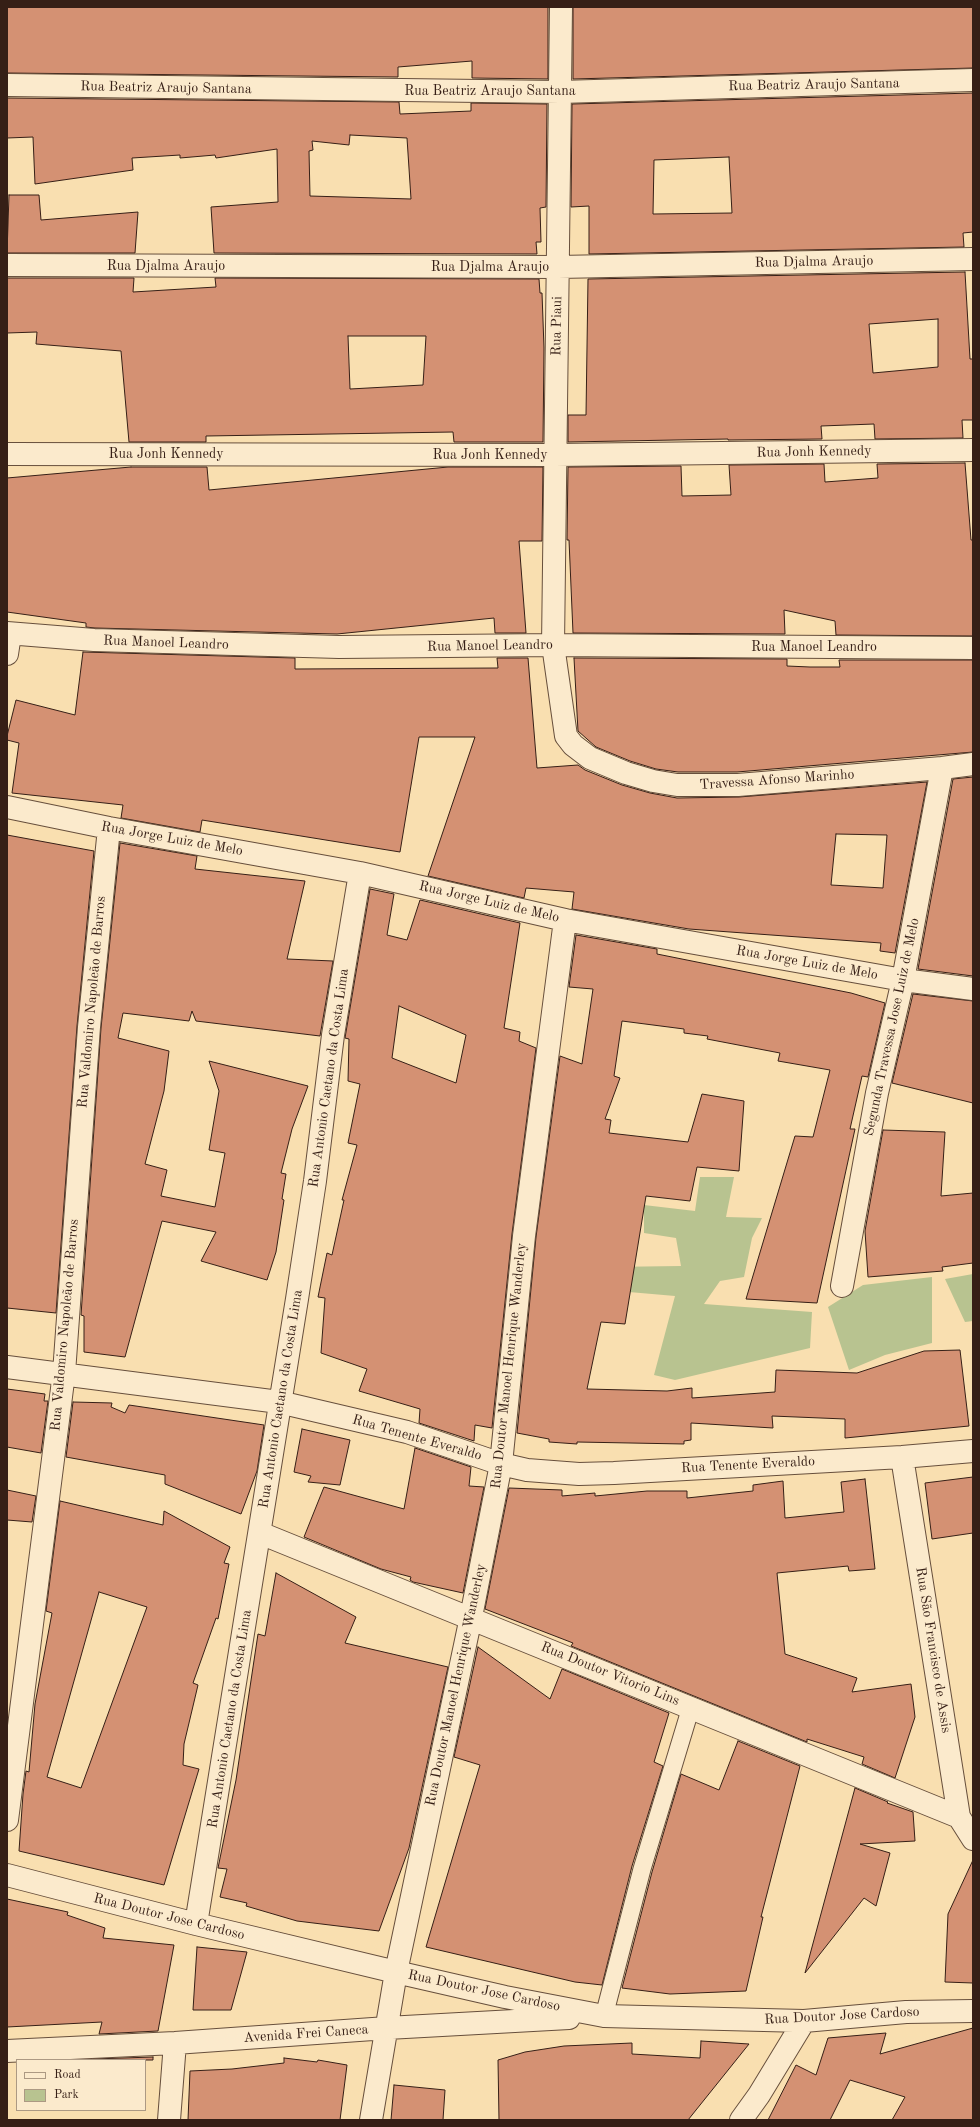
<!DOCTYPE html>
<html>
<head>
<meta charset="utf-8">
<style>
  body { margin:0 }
  #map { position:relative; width:980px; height:2127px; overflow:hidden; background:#f9dfb0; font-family:"Old Standard TT",serif }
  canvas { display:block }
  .frame { position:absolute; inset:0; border:8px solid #361f16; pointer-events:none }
  .legend { position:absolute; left:16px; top:2059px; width:130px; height:52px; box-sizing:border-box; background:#fbeacc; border:1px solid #ac9983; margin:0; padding:5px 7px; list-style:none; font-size:12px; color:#361f16 }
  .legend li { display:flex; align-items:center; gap:8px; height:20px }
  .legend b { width:20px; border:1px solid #ac9983 }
</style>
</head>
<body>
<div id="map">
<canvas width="980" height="2127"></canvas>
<div class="frame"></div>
<ul class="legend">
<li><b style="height:5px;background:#fbeacc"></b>Road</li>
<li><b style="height:11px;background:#b8c390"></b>Park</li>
</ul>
</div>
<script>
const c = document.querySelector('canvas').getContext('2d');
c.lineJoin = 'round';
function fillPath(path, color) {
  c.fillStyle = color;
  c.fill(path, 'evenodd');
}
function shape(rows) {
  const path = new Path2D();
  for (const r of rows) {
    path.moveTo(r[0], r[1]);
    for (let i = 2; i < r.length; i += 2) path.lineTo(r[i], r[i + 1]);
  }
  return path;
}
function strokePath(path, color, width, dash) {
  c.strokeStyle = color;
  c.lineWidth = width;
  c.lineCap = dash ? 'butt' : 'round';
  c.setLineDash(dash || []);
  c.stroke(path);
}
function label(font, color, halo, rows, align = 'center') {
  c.font = font + ' "Old Standard TT",serif';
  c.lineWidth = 3.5;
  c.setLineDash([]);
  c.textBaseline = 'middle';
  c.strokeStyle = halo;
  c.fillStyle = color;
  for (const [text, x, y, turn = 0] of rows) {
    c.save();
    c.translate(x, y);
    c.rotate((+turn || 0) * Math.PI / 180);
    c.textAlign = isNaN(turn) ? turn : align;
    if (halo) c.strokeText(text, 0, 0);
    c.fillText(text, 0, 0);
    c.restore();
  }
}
fillPath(shape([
  [700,1177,734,1177,726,1217,762,1218,752,1238,744,1277,720,1281,704,1304,812,1312,810,1348,675,1380,654,1375,675,1296,606,1290,607,1267,681,1266,676,1238,644,1233,644,1205,695,1211],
  [973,1274,973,1321,965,1322,945,1279],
  [932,1277,932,1343,885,1355,849,1370,828,1307,863,1285]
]), '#b8c390');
const building = shape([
  [7,7,548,7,548,79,472,78,472,61,398,67,398,77,7,73,7,7],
  [573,7,973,7,973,68,573,79,573,7],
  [973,93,973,232,963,233,964,247,589,254,589,206,571,207,572,104,973,93],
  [729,157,732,213,653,214,654,160,729,157],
  [7,98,399,102,400,114,471,111,471,103,547,104,546,207,540,208,541,242,536,242,537,254,214,253,211,207,278,202,277,149,216,158,215,155,180,158,180,155,132,158,133,170,35,184,33,137,7,138,7,98],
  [350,135,407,138,411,199,310,196,309,151,313,150,312,141,349,145,350,135],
  [9,195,39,195,41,220,138,212,135,253,7,253,9,195],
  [965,272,970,359,973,359,973,420,962,420,963,438,875,439,874,424,821,426,822,439,728,440,728,439,568,442,568,415,586,415,588,279,965,272],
  [938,319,938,367,873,373,869,324,938,319],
  [7,278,134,278,133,292,216,287,215,278,539,279,540,293,542,293,544,348,543,442,454,442,453,432,206,436,206,442,129,442,121,351,36,344,37,332,7,333,7,278],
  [348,336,426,336,423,385,350,389,348,336],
  [965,463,971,540,973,540,973,636,836,635,835,621,784,610,785,634,573,633,569,540,567,540,568,467,681,466,682,496,731,495,729,465,824,464,825,482,878,478,877,464,965,463],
  [131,467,207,467,209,490,448,467,543,467,542,541,519,541,526,633,495,633,494,618,337,634,95,628,86,627,86,623,7,612,7,478,131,467],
  [83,652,295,658,295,669,498,668,497,658,528,658,537,768,578,765,585,770,622,785,650,793,677,798,739,797,927,782,895,953,880,951,881,943,689,929,572,909,574,892,526,888,524,898,428,876,475,737,419,737,400,852,202,820,200,832,121,818,123,805,12,793,19,743,7,740,7,736,16,700,75,715,83,652],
  [836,834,887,835,883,888,831,885,836,834],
  [574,658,787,659,787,666,810,667,840,667,839,660,973,660,973,752,737,772,678,772,656,769,630,761,596,747,578,731,574,658],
  [973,777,973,976,918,969,953,779,973,777],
  [7,835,94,851,77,1026,56,1313,7,1308,7,835],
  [120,843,197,856,195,869,305,881,287,959,333,961,320,1036,196,1021,192,1011,189,1021,123,1013,118,1038,169,1051,164,1091,145,1164,167,1170,161,1196,215,1207,225,1153,209,1150,219,1091,209,1061,308,1086,292,1129,281,1173,286,1174,282,1199,284,1200,276,1252,267,1280,201,1261,216,1232,162,1221,125,1357,84,1352,84,1316,81,1315,101,1028,120,843],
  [370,889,394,894,387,935,407,940,420,900,520,923,504,1028,520,1032,519,1041,536,1048,512,1234,492,1428,475,1425,474,1441,419,1423,420,1409,359,1391,367,1369,321,1353,325,1298,318,1297,327,1253,332,1255,344,1200,342,1200,357,1145,348,1143,360,1084,348,1081,349,1039,345,1038,370,889],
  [399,1006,466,1035,456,1083,392,1058,399,1006],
  [576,935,657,949,657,954,851,993,885,1003,868,1077,862,1076,850,1129,855,1129,817,1303,746,1299,795,1136,813,1137,830,1070,778,1061,780,1053,707,1039,708,1036,684,1033,684,1029,622,1021,614,1076,620,1078,605,1119,611,1120,609,1133,688,1142,702,1094,744,1101,739,1171,697,1167,690,1201,646,1196,625,1324,601,1322,587,1389,667,1391,692,1388,692,1398,775,1392,776,1370,857,1373,924,1351,960,1350,969,1426,845,1438,845,1419,772,1416,773,1428,691,1423,691,1440,684,1441,684,1444,577,1442,577,1444,549,1442,549,1439,517,1433,536,1237,560,1056,582,1064,593,989,569,987,576,935],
  [913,994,973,1001,973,1103,892,1083,913,994],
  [883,1130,945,1132,941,1196,973,1193,973,1263,942,1267,943,1271,868,1277,865,1231,883,1130],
  [7,1389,45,1394,44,1401,48,1401,41,1453,7,1447,7,1389],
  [73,1402,112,1403,111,1407,125,1413,129,1405,264,1425,257,1471,241,1514,165,1484,165,1475,66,1457,73,1402],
  [302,1429,350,1440,340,1485,308,1482,311,1476,294,1472,302,1429],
  [415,1448,471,1467,469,1486,484,1487,463,1593,413,1582,410,1580,411,1577,381,1569,304,1537,324,1487,404,1509,415,1448],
  [973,1477,973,1533,932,1539,925,1483,973,1477],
  [865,1479,875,1569,849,1571,848,1566,777,1573,785,1654,857,1678,852,1692,911,1684,915,1717,895,1778,862,1764,864,1757,807,1739,807,1742,571,1646,573,1643,485,1609,509,1488,562,1490,562,1496,595,1493,595,1496,647,1491,687,1491,687,1498,753,1491,753,1485,783,1481,785,1518,844,1512,841,1482,865,1479],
  [7,1490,36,1496,32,1522,7,1520,7,1490],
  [60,1501,163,1525,164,1511,230,1547,224,1563,229,1564,218,1619,216,1618,193,1683,198,1685,184,1744,183,1765,199,1769,164,1885,19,1851,23,1794,26,1771,29,1772,35,1704,52,1613,46,1611,60,1501],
  [99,1592,147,1607,81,1788,47,1777,99,1592],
  [276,1573,356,1617,345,1643,448,1667,409,1848,379,1931,297,1921,246,1906,247,1903,220,1897,227,1869,218,1868,236,1780,258,1634,265,1636,276,1573],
  [478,1647,550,1699,562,1669,669,1713,654,1762,663,1766,632,1866,602,1985,575,1982,426,1947,480,1765,454,1757,478,1647],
  [738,1741,800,1766,761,1917,763,1917,746,1991,670,1994,622,1988,652,1872,681,1774,719,1790,738,1741],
  [855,1788,888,1802,887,1803,913,1812,915,1841,860,1844,890,1853,876,1906,864,1898,805,1973,855,1788],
  [973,1860,973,1983,945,1982,948,1914,973,1860],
  [7,1899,68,1912,67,1915,105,1928,103,1938,174,1945,158,2031,99,2034,102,2022,7,2027,7,1899],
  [197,1947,247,1952,231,2010,193,2010,197,1947],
  [973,2028,973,2120,892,2120,905,2097,850,2080,830,2120,768,2120,796,2065,816,2075,828,2038,886,2033,880,2054,973,2028],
  [701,2041,749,2044,688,2120,499,2120,498,2060,525,2052,564,2046,632,2043,632,2054,700,2058,701,2041],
  [153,2057,153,2060,93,2060,93,2059,153,2057],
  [284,2058,317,2062,318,2060,347,2065,340,2120,188,2120,190,2071,232,2069,284,2063,284,2058],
  [394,2085,445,2090,443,2120,391,2120,394,2085]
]);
fillPath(building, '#d49173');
strokePath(building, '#361f16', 1);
const service = shape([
  [604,2016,642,1869,691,1707]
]);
const minor = shape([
  [561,7,553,645,566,736,573,745,590,758,626,773,653,781,677,785,738,785,942,768,973,764],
  [7,85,560,92,973,80],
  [7,265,558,267,973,259],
  [7,454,555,455,973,450],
  [7,633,94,640,339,647,553,645,973,648],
  [7,654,10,634],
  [7,807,109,828,360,873,565,920,903,980,973,989],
  [842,1286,877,1093,903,980,942,768],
  [7,1367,279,1402,407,1432,501,1464,527,1470,579,1474,614,1473,902,1457,973,1451],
  [902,1457,959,1817,973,1839],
  [260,1533,959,1817],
  [7,1820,64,1373,89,1027,109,828],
  [7,1875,196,1924,396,1972,505,1997,604,2016,804,2021,906,2012,973,2011],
  [196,1924,297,1299,315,1181,333,1035,360,873],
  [7,2051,175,2043,387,2028,569,2018],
  [169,2120,175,2043],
  [371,2120,396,1972,471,1617,501,1464,524,1236,565,920],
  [741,2120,759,2095,804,2021]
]);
strokePath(service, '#674f3c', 19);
strokePath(minor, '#674f3c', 24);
strokePath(service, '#fbeacc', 17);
strokePath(minor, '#fbeacc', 22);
label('14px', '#361f16', '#fbeacc', [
  ["Rua Beatriz Araujo Santana",814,85,-1],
  ["Rua Beatriz Araujo Santana",166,88,1],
  ["Rua Beatriz Araujo Santana",490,91],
  ["Rua Djalma Araujo",814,262,-1],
  ["Rua Djalma Araujo",166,266],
  ["Rua Djalma Araujo",490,267],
  ["Rua Piaui",557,326,-89],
  ["Rua Jonh Kennedy",814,452,-1],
  ["Rua Jonh Kennedy",166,454],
  ["Rua Jonh Kennedy",490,455],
  ["Rua Manoel Leandro",166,643,2],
  ["Rua Manoel Leandro",490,646,-1],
  ["Rua Manoel Leandro",814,647],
  ["Travessa Afonso Marinho",777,780,-4],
  ["Rua Jorge Luiz de Melo",172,839,10],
  ["Rua Jorge Luiz de Melo",489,902,13],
  ["Rua Jorge Luiz de Melo",807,963,10],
  ["Rua Valdomiro Napoleão de Barros",92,1002,-85],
  ["Segunda Travessa Jose Luiz de Melo",892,1027,-78],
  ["Rua Antonio Caetano da Costa Lima",329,1078,-82],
  ["Rua Valdomiro Napoleão de Barros",65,1325,-85],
  ["Rua Doutor Manoel Henrique Wanderley",509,1366,-84],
  ["Rua Antonio Caetano da Costa Lima",281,1399,-81],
  ["Rua Tenente Everaldo",417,1438,16],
  ["Rua Tenente Everaldo",748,1465,-3],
  ["Rua São Francisco de Assis",933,1650,81],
  ["Rua Doutor Vitorio Lins",610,1674,22],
  ["Rua Doutor Manoel Henrique Wanderley",456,1685,-78],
  ["Rua Antonio Caetano da Costa Lima",230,1719,-81],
  ["Rua Doutor Jose Cardoso",169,1917,14],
  ["Rua Doutor Jose Cardoso",484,1991,12],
  ["Rua Doutor Jose Cardoso",842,2016,-3],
  ["Avenida Frei Caneca",306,2034,-4]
]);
</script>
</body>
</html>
